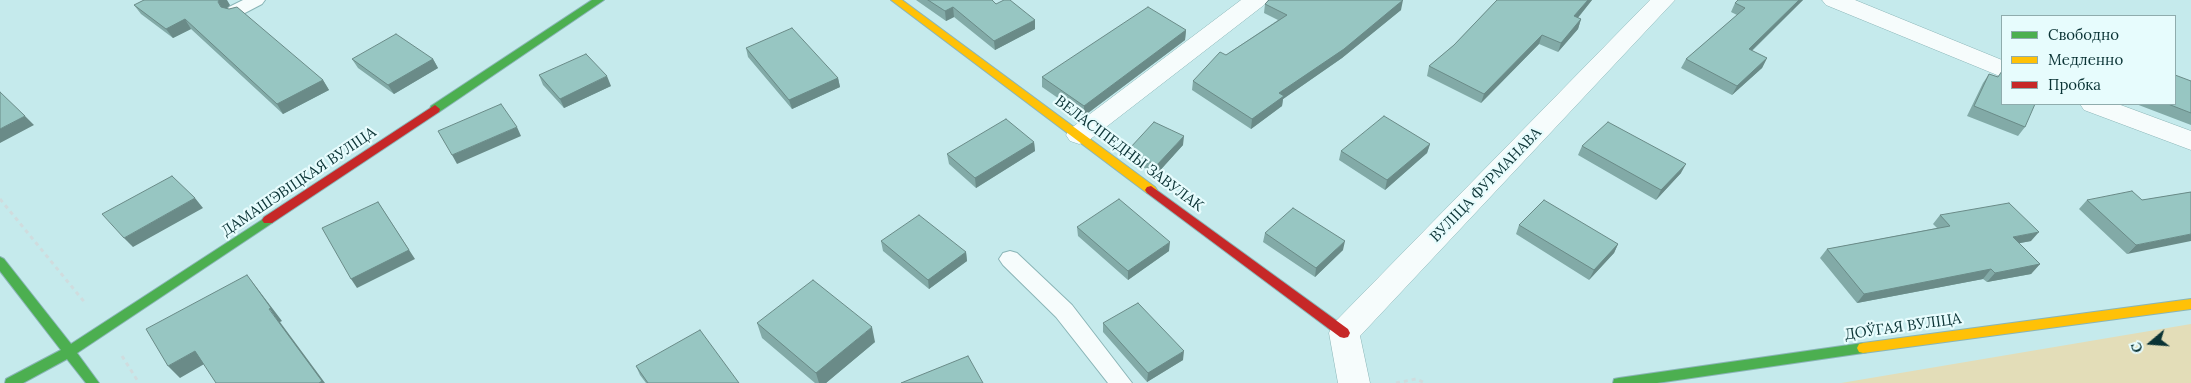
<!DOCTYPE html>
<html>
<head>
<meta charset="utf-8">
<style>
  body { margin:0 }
  #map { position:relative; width:2191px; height:383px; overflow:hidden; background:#c5eaec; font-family:Lora,serif }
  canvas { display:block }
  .legend { position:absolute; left:2001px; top:15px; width:175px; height:90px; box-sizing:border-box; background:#e7fcfd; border:1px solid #8facad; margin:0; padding:6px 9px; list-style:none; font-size:15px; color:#0a3335 }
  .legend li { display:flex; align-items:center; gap:10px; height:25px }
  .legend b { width:25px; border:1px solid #8facad }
  .north { position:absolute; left:2126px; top:318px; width:50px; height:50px; -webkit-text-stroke:4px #e7fcfd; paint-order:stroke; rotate:252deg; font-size:14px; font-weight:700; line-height:20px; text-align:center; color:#0a3335 }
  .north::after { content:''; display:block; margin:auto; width:18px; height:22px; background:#0a3335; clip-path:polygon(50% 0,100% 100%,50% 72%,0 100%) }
</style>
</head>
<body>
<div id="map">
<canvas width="2191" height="383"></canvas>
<ul class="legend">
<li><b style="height:6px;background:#4caf50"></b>Свободно</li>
<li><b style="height:6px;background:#ffc107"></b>Медленно</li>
<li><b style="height:6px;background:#c62828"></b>Пробка</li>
</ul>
<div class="north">С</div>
</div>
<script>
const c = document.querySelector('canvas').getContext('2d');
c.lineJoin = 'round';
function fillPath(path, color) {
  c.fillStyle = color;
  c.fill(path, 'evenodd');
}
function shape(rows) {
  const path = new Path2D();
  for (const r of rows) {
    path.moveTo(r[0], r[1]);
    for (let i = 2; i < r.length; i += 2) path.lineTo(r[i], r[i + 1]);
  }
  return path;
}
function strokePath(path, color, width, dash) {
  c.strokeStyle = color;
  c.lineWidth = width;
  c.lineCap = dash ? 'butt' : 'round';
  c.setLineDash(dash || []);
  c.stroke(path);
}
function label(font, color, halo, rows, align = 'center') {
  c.font = font + ' Lora,serif';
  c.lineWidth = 4.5;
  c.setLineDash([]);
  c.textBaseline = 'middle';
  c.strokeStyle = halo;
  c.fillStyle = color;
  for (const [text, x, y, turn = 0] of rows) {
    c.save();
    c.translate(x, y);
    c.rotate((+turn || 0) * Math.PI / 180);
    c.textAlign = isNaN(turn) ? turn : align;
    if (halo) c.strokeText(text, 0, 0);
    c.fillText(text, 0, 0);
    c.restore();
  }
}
fillPath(shape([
  [2191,324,2191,383,1841,383]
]), '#e3ddb8');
const lane = shape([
  [243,0,265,0,262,4,241,15,235,16,229,15,226,11,229,7,243,0],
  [1010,251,1017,253,1072,305,1132,383,1108,383,1056,317,1003,265,999,259,1003,253,1010,251]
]);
const street = shape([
  [1241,0,1268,0,1264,5,1088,141,1079,144,1070,141,1066,135,1070,129,1241,0],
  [1650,0,1675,0,1360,336,1370,383,1338,383,1329,333,1333,324,1650,0],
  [1822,0,1855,0,2002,60,2002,77,1826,5,1822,0],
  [2080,104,2118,104,2191,131,2191,150,2084,110,2080,104]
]);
const fast = shape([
  [592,0,604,0,439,112,431,112,430,109,431,106,592,0],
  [268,216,272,217,274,220,272,223,77,353,99,383,86,383,67,359,23,383,5,383,6,379,61,350,0,271,0,257,4,259,71,344,268,216],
  [1863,343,1867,344,1869,348,1867,352,1863,353,1657,383,1613,383,1614,379,1619,378,1863,343]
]);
const slow = shape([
  [891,0,902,0,1155,187,1157,190,1155,193,1147,193,891,0],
  [2191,299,2191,309,1863,353,1859,352,1857,348,1859,344,1863,343,2191,299]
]);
const jam = shape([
  [435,105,440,109,439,112,272,223,264,223,262,220,264,217,435,105],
  [1151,186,1348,329,1350,333,1348,337,1344,338,1340,337,1147,193,1145,190,1147,187,1151,186]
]);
strokePath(lane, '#8ab5b7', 2);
strokePath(street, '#8ab5b7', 1);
strokePath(fast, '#8ab5b7', 2);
strokePath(slow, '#8ab5b7', 2);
strokePath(jam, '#8ab5b7', 2);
strokePath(shape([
  [0,199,86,304],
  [122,356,139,383],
  [1396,383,1416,379,1425,383]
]), '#d0dcde', 3, [4, 4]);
fillPath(lane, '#f6fcfc');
fillPath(street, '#f6fcfc');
fillPath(fast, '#4caf50');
fillPath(slow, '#ffc107');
fillPath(jam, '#c62828');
fillPath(shape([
  [916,0,992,0,996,4,1035,20,1035,29,995,50,954,17,946,21],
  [1497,0,1592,0,1578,18,1581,19,1578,29,1558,52,1539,44,1481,103,1427,76,1429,66,1454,45],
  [1738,0,1803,0,1752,51,1767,58,1762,68,1732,95,1681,68,1686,59,1737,15,1731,12,1735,3],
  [1265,4,1401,10,1342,58,1283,99,1282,106,1251,129,1192,90,1193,81,1226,55,1278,20,1264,13],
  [134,5,230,5,227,8,323,80,329,90,283,114,191,29,173,38,141,14],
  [1186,30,1185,40,1084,116,1042,87,1042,77],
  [746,48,838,78,840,87,792,109,748,57],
  [352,59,433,59,438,68,394,94,358,68],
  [1989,74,1998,77,2025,127,2018,136,1967,116,1983,83],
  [539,75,611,86,564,108,543,85],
  [2191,81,2191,125,2136,104,2175,104],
  [1034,142,1035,151,976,188,949,164,947,154],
  [1430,144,1427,153,1385,190,1339,160,1341,151],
  [1183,145,1155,176,1130,157,1130,148],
  [1582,146,1681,173,1656,200,1578,155],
  [2191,192,2127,254,2079,209,2087,200,2142,200],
  [1940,215,2031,241,2019,243,2040,264,2031,274,1987,282,1983,279,1857,303,1820,258,1827,249,1937,228,1933,224],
  [1519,225,1618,244,1614,253,1589,280,1516,234],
  [1077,227,1169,251,1128,280,1078,236],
  [1265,233,1343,250,1315,277,1263,242],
  [881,241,966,252,967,261,929,289,883,251],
  [757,323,875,342,826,383,815,383,762,338],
  [1103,323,1183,360,1147,382,1103,332],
  [636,366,739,383,646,383,640,375]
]), '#82aaa7');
fillPath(shape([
  [219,0,227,0,230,5,224,11,218,2],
  [1403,0,1401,10,1342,58,1283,99,1282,106,1251,129,1252,119,1279,93],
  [1588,0,1592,0,1571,26,1574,16],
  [1799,0,1803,0,1744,58,1749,49],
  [953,7,954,17,946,21,945,11],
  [185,19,191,29,173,38,166,29],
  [1581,19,1578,29,1558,52,1561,43],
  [1035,20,1035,29,995,50,994,41],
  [1186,30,1185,40,1084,116,1084,106],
  [1542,35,1539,44,1481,103,1484,94],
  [1767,58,1762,68,1732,95,1737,86],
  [433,59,438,68,394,94,388,85],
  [607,76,611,86,564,108,560,99],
  [838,78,840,87,792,109,789,100],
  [323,80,329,90,283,114,277,104],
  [25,116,34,125,0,143,0,129],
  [517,127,521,136,457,164,452,155],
  [1184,136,1183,145,1155,176,1156,166],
  [1034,142,1035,151,976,188,975,178],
  [1430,144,1427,153,1385,190,1387,180],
  [1686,164,1681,173,1656,200,1661,190],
  [195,198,203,208,133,247,124,238],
  [378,202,415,259,357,288,351,279],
  [2039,232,2031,241,2005,246,2013,237],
  [2191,234,2191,241,2127,254,2136,245],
  [1345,241,1343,250,1315,277,1316,268],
  [1170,242,1169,251,1128,280,1128,271],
  [1618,244,1614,253,1589,280,1594,270],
  [966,252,967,261,929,289,928,280],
  [2040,264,2031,274,1987,282,1995,273],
  [1991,269,1983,279,1857,303,1864,294],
  [247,275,257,288,282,321,280,322,325,383,319,383],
  [872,327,875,342,826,383,819,383,816,373],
  [195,351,206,363,180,378,168,366],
  [1184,351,1183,360,1147,382,1148,373]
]), '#6a8b88');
const building = shape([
  [144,0,219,0,218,2,221,7,229,9,237,7,323,80,277,104,185,19,166,29,134,5,144,0],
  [928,0,992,0,996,4,1004,0,1010,0,1035,20,994,41,953,7,945,11,928,0],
  [1269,0,1403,0,1344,49,1279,93,1284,96,1252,119,1193,81,1220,52,1226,55,1287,15,1265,4,1269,0],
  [1497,0,1588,0,1574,16,1581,19,1561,43,1542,35,1484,94,1429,66,1454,45,1497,0],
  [1738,0,1799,0,1749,49,1767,58,1737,86,1686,59,1745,8,1735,3,1738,0],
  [1148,7,1186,30,1084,106,1042,77,1148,7],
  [792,28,838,78,789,100,746,48,792,28],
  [396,34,433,59,388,85,352,59,396,34],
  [586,54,607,76,560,99,539,75,586,54],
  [2002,71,2002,104,2035,104,2025,127,1974,106,1989,74,1998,77,2002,71],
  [2175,75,2191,81,2191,113,2168,104,2175,104,2175,75],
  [0,92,25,116,0,129,0,92],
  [501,104,517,127,452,155,438,131,501,104],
  [1384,116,1430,144,1387,180,1341,151,1384,116],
  [1006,119,1034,142,975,178,947,154,1006,119],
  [1154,122,1184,136,1156,166,1130,148,1154,122],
  [1608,122,1686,164,1661,190,1582,146,1608,122],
  [172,176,195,198,124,238,102,214,172,176],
  [2132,191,2142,200,2191,192,2191,234,2136,245,2087,200,2132,191],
  [1119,199,1170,242,1128,271,1077,227,1119,199],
  [1544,200,1618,244,1594,270,1519,225,1544,200],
  [378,202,409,250,351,279,322,228,378,202],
  [2009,203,2039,232,2013,237,2040,264,1995,273,1991,269,1864,294,1827,249,1950,226,1940,215,2009,203],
  [1293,208,1345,241,1316,268,1265,233,1293,208],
  [919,215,966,252,928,280,881,241,919,215],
  [247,275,271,308,269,309,322,381,319,383,216,383,195,351,168,366,146,329,247,275],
  [813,280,872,327,816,373,757,323,813,280],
  [1138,303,1184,351,1148,373,1103,323,1138,303],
  [700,330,739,383,648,383,636,366,700,330],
  [968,356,983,383,901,383,968,356]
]);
fillPath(building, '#97c6c2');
strokePath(building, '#6a8b88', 1);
label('15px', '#0a3335', '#e7fcfd', [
  ["ВЕЛАСІПЕДНЫ ЗАВУЛАК",1129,154,37],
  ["ДАМАШЭВІЦКАЯ ВУЛІЦА",299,182,-34],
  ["ВУЛІЦА ФУРМАНАВА",1486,185,-46],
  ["ДОЎГАЯ ВУЛІЦА",1903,327,-8]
]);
</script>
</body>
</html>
